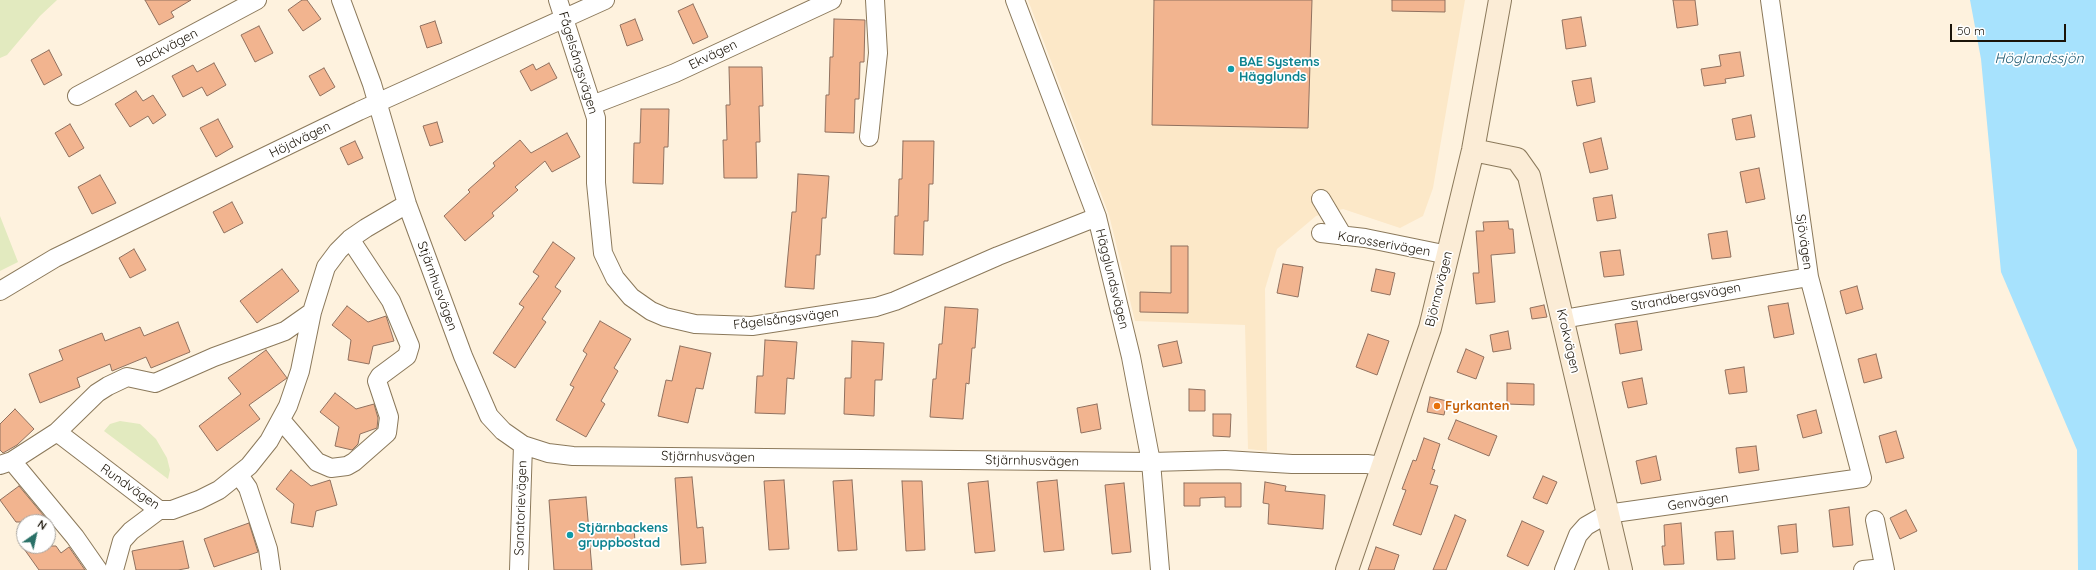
<!DOCTYPE html>
<html>
<head>
<meta charset="utf-8">
<style>
  body { margin:0 }
  #map { position:relative; width:2096px; height:570px; overflow:hidden; background:#fef2de; font-family:Quicksand,sans-serif }
  canvas { display:block }
  .north { position:absolute; left:16px; top:514px; width:40px; height:40px; box-sizing:border-box; background:#fff; border:1px solid #a4a19d; border-radius:50%; rotate:34deg; font-size:11px; font-weight:700; line-height:16px; text-align:center; color:#1b1409 }
  .north::after { content:''; display:block; margin:auto; width:14px; height:18px; background:#297067; clip-path:polygon(50% 0,100% 100%,50% 72%,0 100%) }
  .scale { position:absolute; left:1950px; top:24px; width:116px; height:18px; box-sizing:border-box; border:2px solid #1b1409; border-top:0; padding-left:5px; font-size:12px; line-height:14px; white-space:nowrap; color:#1b1409; -webkit-text-stroke:3px #fff; paint-order:stroke }
</style>
</head>
<body>
<div id="map">
<canvas width="2096" height="570"></canvas>
<div class="north">N</div>
<div class="scale">50 m</div>
</div>
<script>
const c = document.querySelector('canvas').getContext('2d');
c.lineJoin = 'round';
function fillPath(path, color) {
  c.fillStyle = color;
  c.fill(path, 'evenodd');
}
function shape(rows) {
  const path = new Path2D();
  for (const r of rows) {
    path.moveTo(r[0], r[1]);
    for (let i = 2; i < r.length; i += 2) path.lineTo(r[i], r[i + 1]);
  }
  return path;
}
function strokePath(path, color, width, dash) {
  c.strokeStyle = color;
  c.lineWidth = width;
  c.lineCap = dash ? 'butt' : 'round';
  c.setLineDash(dash || []);
  c.stroke(path);
}
function label(font, color, halo, rows, align = 'center') {
  c.font = font + ' Quicksand,sans-serif';
  c.lineWidth = 3.5;
  c.setLineDash([]);
  c.textBaseline = 'middle';
  c.strokeStyle = halo;
  c.fillStyle = color;
  for (const [text, x, y, turn = 0] of rows) {
    c.save();
    c.translate(x, y);
    c.rotate((+turn || 0) * Math.PI / 180);
    c.textAlign = isNaN(turn) ? turn : align;
    if (halo) c.strokeText(text, 0, 0);
    c.fillText(text, 0, 0);
    c.restore();
  }
}
fillPath(shape([
  [1028,0,1465,0,1433,188,1423,216,1400,228,1343,209,1316,216,1277,249,1265,289,1267,451,1248,449,1245,325,1135,321,1109,215]
]), '#fce8c8');
fillPath(shape([
  [0,0,57,0,40,16,7,55,0,58],
  [0,216,18,262,0,271],
  [120,421,140,424,156,439,167,458,170,470,168,479,104,431,110,424]
]), '#e2eabf');
fillPath(shape([
  [1970,0,2096,0,2096,570,2078,570,2077,450,2001,272,1981,59]
]), '#a7e2fd');
const building = shape([
  [145,0,191,0,171,12,174,17,159,25,145,0],
  [302,0,307,0,321,19,303,31,288,10,302,0],
  [1154,0,1312,0,1308,128,1152,125,1154,0],
  [1392,0,1445,0,1445,12,1392,11,1392,0],
  [1673,0,1695,0,1698,25,1677,28,1673,0],
  [693,4,708,37,693,44,678,11,693,4],
  [1581,17,1586,46,1566,49,1562,20,1581,17],
  [635,19,643,40,627,46,620,25,635,19],
  [834,19,865,20,864,62,860,62,859,99,855,99,854,133,825,132,826,95,829,95,830,57,833,57,834,19],
  [435,21,442,43,427,48,420,26,435,21],
  [259,26,273,53,255,62,241,35,259,26],
  [49,50,62,75,44,85,31,60,49,50],
  [1740,52,1744,76,1725,79,1726,83,1704,86,1701,69,1721,66,1719,55,1740,52],
  [214,63,226,85,207,96,202,87,183,97,172,76,193,65,197,72,214,63],
  [549,63,557,78,531,91,520,71,533,64,536,70,549,63],
  [729,67,762,67,763,106,759,106,760,142,756,142,757,178,724,178,723,140,727,140,726,105,730,105,729,67],
  [324,68,335,87,320,96,309,76,324,68],
  [1591,78,1595,102,1577,106,1572,81,1591,78],
  [136,91,143,101,153,95,166,115,153,124,148,116,130,127,115,104,136,91],
  [641,109,669,109,668,147,664,147,663,184,633,183,634,143,640,143,641,109],
  [1751,115,1755,137,1736,140,1732,119,1751,115],
  [218,119,233,147,216,157,200,128,218,119],
  [437,122,443,142,430,146,423,126,437,122],
  [70,124,84,148,69,157,55,133,70,124],
  [567,133,580,157,552,172,545,161,515,187,518,190,492,213,494,216,465,241,444,216,470,192,468,190,495,166,493,163,520,140,531,153,567,133],
  [1601,138,1608,169,1590,173,1583,143,1601,138],
  [355,141,363,158,348,165,340,148,355,141],
  [903,141,934,141,933,184,929,184,928,221,924,221,923,255,894,254,895,216,898,216,899,179,902,179,903,141],
  [1759,168,1765,199,1746,203,1740,172,1759,168],
  [798,174,829,176,826,218,822,218,820,255,816,255,814,289,785,287,792,212,796,212,798,174],
  [100,175,116,203,92,214,78,187,100,175],
  [1612,195,1616,218,1597,221,1593,198,1612,195],
  [232,202,243,223,224,233,213,212,232,202],
  [1508,221,1509,229,1513,229,1515,253,1491,255,1495,302,1476,304,1473,273,1479,273,1476,231,1484,231,1483,222,1508,221],
  [1727,231,1731,257,1712,259,1708,234,1727,231],
  [553,242,575,258,555,287,561,291,542,319,546,322,515,368,493,353,524,307,519,304,539,276,533,272,553,242],
  [1171,246,1188,246,1188,313,1140,312,1140,292,1171,293,1171,246],
  [134,249,146,270,130,278,119,258,134,249],
  [1620,250,1624,275,1604,277,1600,252,1620,250],
  [1283,264,1303,267,1298,297,1277,293,1283,264],
  [282,269,299,291,257,323,240,301,282,269],
  [1376,269,1395,273,1390,295,1371,291,1376,269],
  [1857,286,1863,309,1846,314,1840,291,1857,286],
  [1788,303,1794,334,1774,338,1768,306,1788,303],
  [1544,305,1547,317,1532,319,1530,308,1544,305],
  [347,306,368,322,386,316,387,319,394,341,373,346,369,364,348,360,351,340,332,325,347,306],
  [945,307,978,309,975,348,972,348,969,384,966,383,963,419,930,417,933,379,936,379,939,344,942,344,945,307],
  [600,321,631,339,614,368,618,371,601,401,605,404,586,437,556,420,574,387,570,385,587,354,583,351,600,321],
  [1637,321,1642,350,1620,354,1615,324,1637,321],
  [178,322,190,352,151,368,146,357,112,371,110,364,77,378,80,387,40,403,29,374,63,360,59,350,102,333,105,341,140,327,144,336,178,322],
  [1508,331,1511,349,1493,352,1490,335,1508,331],
  [1368,334,1389,341,1377,375,1356,367,1368,334],
  [765,340,797,342,794,379,787,378,785,414,755,413,757,376,763,376,765,340],
  [852,341,884,343,882,380,875,380,874,416,844,414,845,378,851,378,852,341],
  [1177,341,1182,363,1163,367,1158,345,1177,341],
  [680,346,711,353,703,389,696,388,688,423,658,416,666,380,672,381,680,346],
  [1466,349,1484,357,1476,379,1457,372,1466,349],
  [266,350,287,378,249,405,260,419,217,451,199,426,241,394,228,378,266,350],
  [1876,354,1882,378,1864,383,1858,359,1876,354],
  [1744,367,1747,392,1729,394,1725,370,1744,367],
  [1642,378,1647,404,1628,408,1622,382,1642,378],
  [1507,383,1534,384,1534,405,1507,404,1507,383],
  [1189,389,1205,390,1205,411,1189,411,1189,389],
  [335,393,356,409,374,404,378,418,377,428,360,434,358,444,352,450,335,446,339,427,320,412,335,393],
  [1430,397,1447,401,1444,415,1427,412,1430,397],
  [1097,404,1101,429,1081,433,1077,408,1097,404],
  [15,409,34,429,17,445,3,453,0,450,0,424,15,409],
  [1816,410,1822,433,1803,438,1797,415,1816,410],
  [1213,414,1231,414,1230,437,1213,436,1213,414],
  [1456,420,1497,436,1489,456,1448,439,1456,420],
  [1896,431,1904,458,1886,463,1879,436,1896,431],
  [1424,438,1440,444,1432,469,1435,470,1430,484,1438,486,1421,535,1393,525,1406,490,1402,489,1413,460,1416,461,1424,438],
  [1756,446,1759,470,1739,473,1736,448,1756,446],
  [1656,456,1661,480,1641,484,1636,461,1656,456],
  [291,470,311,486,330,480,337,505,316,511,313,527,291,523,294,504,276,489,291,470],
  [1543,476,1557,482,1547,504,1533,498,1543,476],
  [692,477,697,528,703,527,706,563,681,565,675,478,692,477],
  [784,480,789,549,769,550,764,481,784,480],
  [852,480,857,550,838,551,833,481,852,480],
  [1057,480,1064,550,1044,552,1037,482,1057,480],
  [902,481,922,481,925,550,906,551,902,481],
  [988,481,995,551,975,553,968,483,988,481],
  [1265,482,1286,486,1285,491,1325,495,1323,529,1268,524,1269,504,1263,503,1265,482],
  [1124,483,1131,552,1112,554,1105,485,1124,483],
  [1184,483,1241,483,1241,507,1225,507,1225,497,1200,498,1200,506,1184,506,1184,483],
  [19,486,49,522,16,522,0,500,19,486],
  [586,497,589,531,634,527,635,542,590,546,592,570,554,570,549,500,586,497],
  [1849,507,1853,545,1833,547,1829,510,1849,507],
  [1906,510,1917,531,1900,539,1890,518,1906,510],
  [1455,515,1466,520,1446,570,1433,570,1455,515],
  [1522,521,1544,531,1528,566,1507,556,1522,521],
  [249,523,258,552,214,567,204,539,249,523],
  [1681,523,1684,564,1664,565,1662,546,1665,546,1664,525,1681,523],
  [1796,524,1798,552,1781,554,1778,526,1796,524],
  [1733,531,1735,559,1717,560,1715,532,1733,531],
  [183,541,189,568,178,570,136,570,132,551,183,541],
  [22,546,56,546,61,553,69,547,85,570,39,570,22,546],
  [1376,547,1399,555,1394,570,1368,570,1376,547]
]);
fillPath(building, '#f2b48f');
strokePath(building, '#91715f', 1);
const street = shape([
  [341,0,372,84,407,204,463,356,489,416,503,431,523,445,548,453,573,456,1151,462,1225,460,1292,464,1367,464,1382,466],
  [558,0,596,118,596,183,603,253,615,278,631,297,651,311,665,317,695,324,752,326,876,307,895,301,998,256,1097,217],
  [1015,0,1097,217,1131,357,1151,462,1160,570],
  [77,96,257,0],
  [592,105,675,73,832,0],
  [869,137,878,53,875,0],
  [1321,199,1343,236],
  [1321,233,1365,238,1448,255],
  [0,291,55,258,359,111,605,0],
  [1563,319,1809,277],
  [281,420,317,462,331,468,347,466,354,462,387,433,389,417,377,381,380,376,407,356,410,346,391,301,350,239],
  [57,432,159,510,172,510,199,500,219,490,249,466,269,441,288,406,300,371,312,312,326,267,338,251,350,239,366,228,407,204],
  [12,461,75,537,98,570],
  [0,465,12,461,57,432,97,393,108,386,127,377,155,383,214,357,285,331,312,312],
  [239,475,248,488,268,549,271,570],
  [1875,520,1885,570],
  [114,570,122,541,131,531,159,510],
  [519,570,523,445],
  [1564,570,1578,535,1586,526,1607,514,1862,478,1809,277,1770,0],
  [1863,570,1884,568]
]);
const secondary = shape([
  [1473,150,1517,159,1529,176,1621,570],
  [1347,570,1430,328,1473,150,1500,0]
]);
strokePath(street, '#8b795b', 20);
strokePath(secondary, '#8b795b', 24);
strokePath(street, '#fff', 18);
strokePath(secondary, '#fbecd6', 22);
for (const [x, y, r, color] of [
  [1231,69,4,"#0f9aa8"],
  [1437,406,4,"#e8710a"],
  [570,535,4,"#0f9aa8"]
]) {
  const dot = new Path2D();
  dot.arc(x, y, r, 0, 2 * Math.PI);
  c.fillStyle = color;
  c.fill(dot);
  strokePath(dot, '#fff', 1.5);
}
label('13px', '#1b1409', '#fff', [
  ["Backvägen",167,48,-28],
  ["Ekvägen",713,55,-26],
  ["Fågelsångsvägen",578,63,73],
  ["Höjdvägen",300,140,-26],
  ["Sjövägen",1804,242,82],
  ["Karosserivägen",1384,244,10],
  ["Hägglundsvägen",1112,279,76],
  ["Stjärnhusvägen",437,286,70],
  ["Björnavägen",1439,289,-76],
  ["Strandbergsvägen",1686,297,-10],
  ["Fågelsångsvägen",786,319,-7],
  ["Krokvägen",1568,341,77],
  ["Stjärnhusvägen",708,457,1],
  ["Stjärnhusvägen",1032,461,1],
  ["Rundvägen",130,487,35],
  ["Genvägen",1698,502,-8],
  ["Sanatorievägen",521,508,-88]
]);
label('bold 13px', '#0d838f', '#fff', [
  ["BAE Systems",1239,62],
  ["Hägglunds",1239,77],
  ["Stjärnbackens",578,528],
  ["gruppbostad",578,543]
], 'left');
label('bold 13px', '#c56008', '#fff', [
  ["Fyrkanten",1445,406]
], 'left');
label('italic 14px', '#205c73', '#fff', [
  ["Höglandssjön",2039,59]
]);
</script>
</body>
</html>
